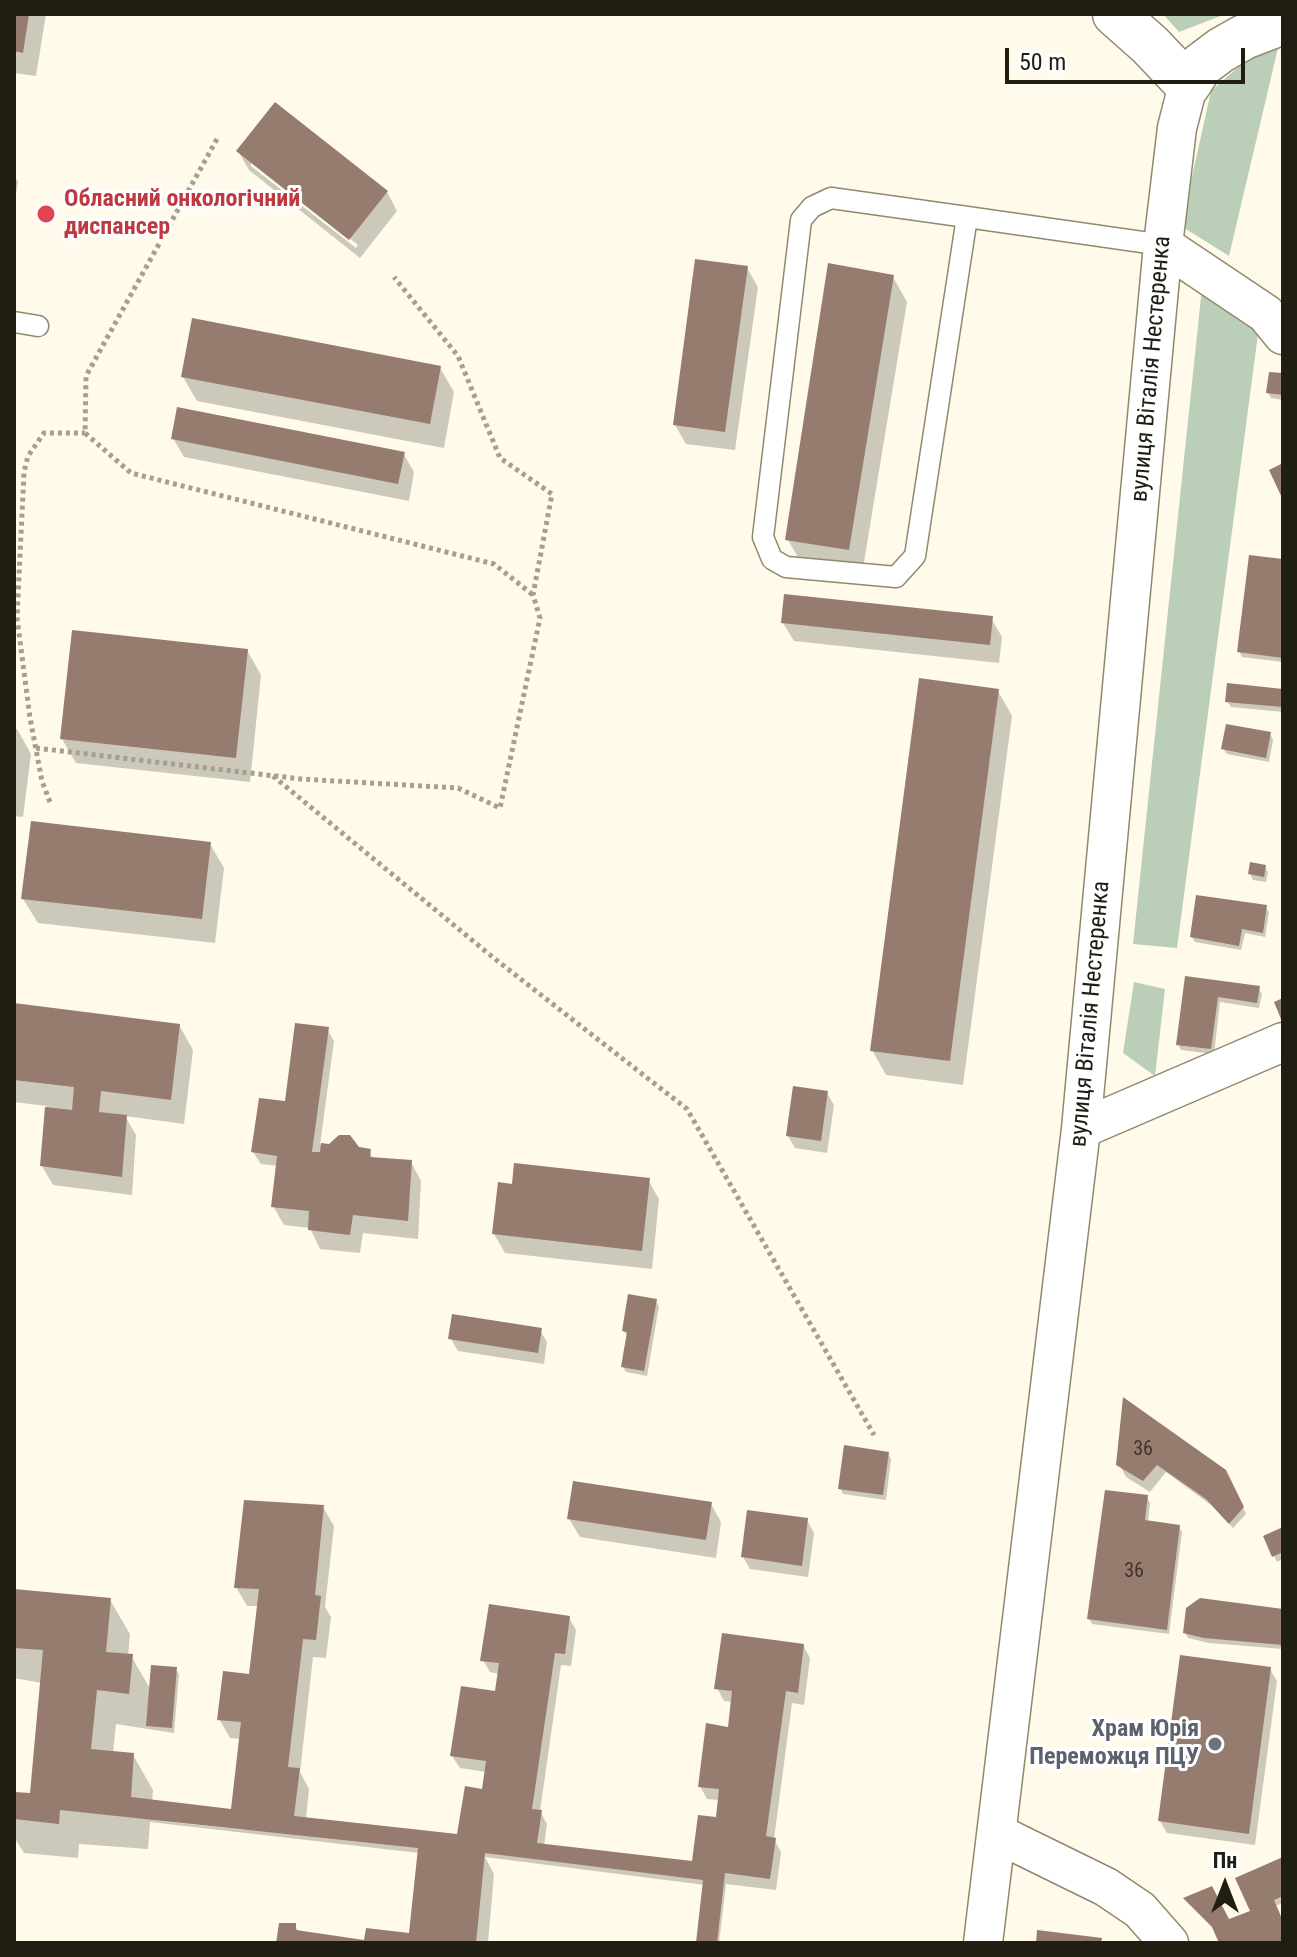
<!DOCTYPE html>
<html>
<head>
<meta charset="utf-8">
<style>
  body { margin:0 }
  #map { position:relative; width:1297px; height:1957px; overflow:hidden; background:#fffae9; font-family:"Roboto Condensed",sans-serif }
  canvas { display:block }
  .frame { position:absolute; inset:0; border:16px solid #201d13; pointer-events:none }
  .north { position:absolute; left:1185px; top:1845px; width:80px; height:80px; -webkit-text-stroke:6px #fff; paint-order:stroke; rotate:0deg; font-size:22px; font-weight:700; line-height:32px; text-align:center; color:#201d13 }
  .north::after { content:''; display:block; margin:auto; width:28px; height:36px; background:#201d13; clip-path:polygon(50% 0,100% 100%,50% 72%,0 100%) }
  .scale { position:absolute; left:1005px; top:48px; width:240px; height:36px; box-sizing:border-box; border:4px solid #201d13; border-top:0; padding-left:10px; font-size:24px; line-height:28px; white-space:nowrap; color:#201d13; -webkit-text-stroke:6px #fff; paint-order:stroke }
</style>
</head>
<body>
<div id="map">
<canvas width="1297" height="1957"></canvas>
<div class="frame"></div>
<div class="north">Пн</div>
<div class="scale">50 m</div>
</div>
<script>
const c = document.querySelector('canvas').getContext('2d');
c.lineJoin = 'round';
function fillPath(path, color) {
  c.fillStyle = color;
  c.fill(path, 'evenodd');
}
function shape(rows) {
  const path = new Path2D();
  for (const r of rows) {
    path.moveTo(r[0], r[1]);
    for (let i = 2; i < r.length; i += 2) path.lineTo(r[i], r[i + 1]);
  }
  return path;
}
function strokePath(path, color, width, dash) {
  c.strokeStyle = color;
  c.lineWidth = width;
  c.lineCap = dash ? 'butt' : 'round';
  c.setLineDash(dash || []);
  c.stroke(path);
}
function label(font, color, halo, rows, align = 'center') {
  c.font = font + ' "Roboto Condensed",sans-serif';
  c.lineWidth = 6;
  c.setLineDash([]);
  c.textBaseline = 'middle';
  c.strokeStyle = halo;
  c.fillStyle = color;
  for (const [text, x, y, turn = 0] of rows) {
    c.save();
    c.translate(x, y);
    c.rotate((+turn || 0) * Math.PI / 180);
    c.textAlign = isNaN(turn) ? turn : align;
    if (halo) c.strokeText(text, 0, 0);
    c.fillText(text, 0, 0);
    c.restore();
  }
}
fillPath(shape([
  [1163,14,1226,14,1179,32],
  [1278,48,1229,256,1181,226,1211,91,1248,58],
  [1203,278,1260,319,1177,948,1133,944],
  [1134,982,1165,989,1155,1076,1123,1053]
]), '#bbcfb8');
fillPath(shape([
  [14,14,46,14,36,76,14,73],
  [238,151,387,192,397,211,360,258,249,170],
  [251,160,358,245,356,248,251,166],
  [14,175,18,182,14,205],
  [747,268,758,287,735,450,686,444,675,425],
  [893,277,907,302,862,574,802,564,788,540],
  [440,368,454,392,444,448,197,401,183,377],
  [1283,375,1283,400,1271,398,1268,393],
  [173,438,403,453,414,472,409,501,184,457],
  [1283,561,1283,662,1242,657,1239,651],
  [991,618,1002,637,999,663,794,641,783,623],
  [247,650,261,675,250,782,76,763,62,739],
  [998,691,1012,716,963,1085,886,1075,872,1050],
  [1283,691,1283,712,1231,707,1227,701],
  [14,729,17,729,31,754,23,817,14,816],
  [1270,734,1273,740,1269,762,1227,754,1223,749],
  [210,844,224,868,215,943,38,923,23,899],
  [1265,867,1268,872,1266,882,1253,880,1250,874],
  [1265,907,1269,912,1265,937,1245,933,1241,950,1195,942,1192,937],
  [1187,978,1258,988,1262,994,1259,1008,1220,1002,1214,1054,1181,1050,1178,1044],
  [14,1005,179,1025,193,1050,184,1124,125,1116,136,1135,132,1195,53,1185,42,1166,47,1106,14,1102],
  [327,1029,334,1041,320,1145,369,1151,374,1160,411,1162,421,1181,418,1239,363,1233,360,1253,320,1249,310,1228,284,1225,273,1206,278,1166,261,1164,253,1152,287,1103],
  [827,1093,834,1105,827,1153,795,1148,788,1136],
  [648,1180,659,1199,652,1269,505,1253,494,1234],
  [656,1301,659,1306,647,1376,626,1372,623,1367,627,1336,624,1331],
  [540,1330,547,1342,544,1364,458,1351,451,1339],
  [1124,1401,1229,1478,1246,1514,1233,1528,1211,1505,1166,1472,1150,1492,1126,1477,1119,1464],
  [888,1454,891,1459,886,1500,843,1494,840,1488],
  [1147,1497,1150,1503,1148,1522,1179,1527,1182,1532,1169,1634,1092,1624,1089,1619],
  [711,1504,721,1522,716,1558,580,1537,569,1519],
  [323,1507,334,1526,325,1607,331,1617,326,1658,313,1657,300,1772,309,1789,306,1819,461,1837,484,1791,486,1772,460,1768,452,1756,497,1694,499,1674,490,1672,483,1660,569,1618,576,1630,571,1666,561,1665,540,1811,547,1824,544,1846,694,1863,717,1819,720,1800,707,1799,700,1786,729,1729,733,1702,724,1701,717,1688,803,1645,810,1658,804,1705,792,1703,774,1839,781,1852,776,1890,726,1884,719,1943,698,1943,705,1885,485,1857,494,1874,488,1943,278,1943,295,1925,299,1933,366,1942,410,1936,419,1853,150,1822,148,1849,79,1844,78,1858,24,1853,16,1840,14,1856,14,1794,32,1795,42,1683,14,1678,14,1591,110,1600,130,1634,128,1656,131,1656,151,1690,175,1669,179,1674,174,1733,116,1724,113,1753,133,1755,153,1790,152,1802,235,1811,241,1739,230,1738,219,1719,250,1677,259,1606,247,1606,236,1587],
  [151,1820,247,1827,246,1830],
  [807,1520,814,1533,808,1577,750,1569,743,1557],
  [1283,1529,1283,1559,1277,1562,1265,1537],
  [1283,1611,1283,1649,1209,1643,1188,1638,1185,1632],
  [1270,1669,1277,1681,1255,1845,1167,1833,1160,1821],
  [1283,1860,1283,1903,1275,1906,1283,1924,1283,1943,1221,1943,1216,1931,1186,1899,1228,1922,1252,1912]
]), '#0003');
fillPath(shape([
  [14,14,29,14,23,53,14,51],
  [275,102,388,191,349,240,236,151],
  [695,259,748,266,725,432,673,425],
  [828,263,894,275,849,550,785,540],
  [192,318,441,366,430,424,181,377],
  [1269,372,1283,373,1283,395,1266,393],
  [177,407,405,452,398,484,171,439],
  [1283,463,1283,500,1269,470],
  [1249,555,1283,559,1283,658,1237,652],
  [784,594,993,616,990,645,781,623],
  [72,630,248,649,236,758,60,739],
  [919,678,999,689,950,1061,870,1051],
  [1227,683,1283,689,1283,707,1225,702],
  [1226,724,1271,732,1266,758,1221,749],
  [31,821,211,842,202,919,21,899],
  [1250,862,1266,865,1264,877,1248,874],
  [1196,895,1267,905,1263,933,1242,929,1239,946,1190,937],
  [1185,976,1260,986,1257,1003,1218,997,1211,1049,1176,1045],
  [1283,998,1283,1024,1274,1002],
  [14,1003,180,1024,171,1100,101,1091,99,1112,127,1115,122,1177,40,1166,45,1107,72,1110,74,1087,14,1080],
  [295,1023,329,1027,312,1152,320,1152,321,1143,329,1144,339,1135,350,1135,359,1147,371,1149,370,1157,412,1160,408,1221,353,1215,350,1235,308,1230,309,1211,271,1207,277,1156,251,1152,259,1098,285,1101],
  [793,1086,828,1091,821,1141,786,1136],
  [514,1163,650,1178,642,1251,492,1234,498,1182,512,1184],
  [628,1294,657,1299,644,1371,621,1367,627,1332,622,1331],
  [452,1314,542,1328,538,1353,448,1339],
  [1123,1397,1226,1470,1244,1507,1229,1524,1206,1499,1157,1465,1143,1481,1116,1465],
  [844,1445,889,1452,883,1495,838,1489],
  [573,1481,712,1502,706,1540,567,1519],
  [1105,1490,1148,1495,1145,1520,1180,1525,1167,1630,1087,1619],
  [244,1500,324,1505,315,1595,321,1596,316,1640,303,1639,288,1767,300,1768,294,1816,457,1834,465,1786,482,1789,486,1761,450,1756,461,1686,495,1691,499,1663,480,1661,489,1604,570,1616,565,1654,555,1653,532,1809,542,1810,537,1843,692,1861,698,1815,716,1817,719,1789,698,1787,706,1723,728,1727,732,1691,714,1689,722,1633,804,1644,798,1693,786,1691,766,1836,776,1838,770,1879,725,1873,717,1943,696,1943,703,1880,485,1853,476,1943,276,1943,279,1923,296,1923,296,1930,364,1940,366,1928,409,1933,418,1848,60,1810,59,1824,14,1819,14,1792,30,1793,43,1650,14,1648,14,1589,111,1598,106,1652,133,1654,129,1694,97,1690,91,1749,134,1753,131,1797,231,1809,241,1722,217,1720,223,1671,249,1674,259,1589,234,1588],
  [747,1510,808,1518,802,1566,741,1557],
  [1283,1527,1283,1552,1272,1557,1263,1536],
  [1200,1598,1283,1609,1283,1645,1204,1638,1183,1633,1186,1608],
  [1180,1655,1271,1667,1249,1834,1158,1821],
  [151,1665,177,1667,172,1728,146,1726],
  [1283,1857,1283,1896,1274,1900,1283,1921,1283,1943,1219,1943,1212,1927,1183,1898,1212,1886,1229,1919,1250,1911,1235,1878],
  [1037,1930,1102,1938,1101,1943,1036,1943]
]), '#967b6f');
const service = shape([
  [967,217,915,556,896,577,786,567,772,559,763,537,801,220,812,207,831,198,967,217,1163,245],
  [14,322,38,326]
]);
const minor = shape([
  [1163,245,1266,314,1283,335],
  [1081,1129,1283,1042],
  [998,1834,1106,1887,1140,1910,1169,1943],
  [983,1943,1081,1129,1163,245,1177,128,1188,85]
]);
const tertiary = shape([
  [1115,14,1150,45,1188,85,1201,65,1221,50,1244,37,1283,22]
]);
strokePath(service, '#90896f', 23);
strokePath(minor, '#90896f', 41);
strokePath(tertiary, '#90896f', 47);
strokePath(shape([
  [217,139,86,376,85,433,131,473,494,564,533,595],
  [36,748,301,779,458,788,500,808,540,618,533,595,552,494,500,458,458,356,394,277],
  [273,776,495,959,687,1109,874,1435],
  [50,802,42,781,30,718,17,618,24,472,28,456,44,433,85,433]
]), '#a39f91', 5, [4, 4]);
strokePath(service, '#fff', 20);
strokePath(minor, '#fff', 38);
strokePath(tertiary, '#fff', 44);
for (const [x, y, r, color] of [
  [46,214,10,"#e0444e"],
  [1215,1744,8,"#6b7280"]
]) {
  const dot = new Path2D();
  dot.arc(x, y, r, 0, 2 * Math.PI);
  c.fillStyle = color;
  c.fill(dot);
  strokePath(dot, '#fff', 3);
}
label('20px', '#3e342a', null, [
  ["36",1143,1450],
  ["36",1134,1572]
]);
label('bold 24px', '#be3a42', '#fff', [
  ["Обласний онкологічний",64,200],
  ["диспансер",64,228]
], 'left');
label('24px', '#201d13', '#fff', [
  ["вулиця Віталія Нестеренка",1152,369,-85],
  ["вулиця Віталія Нестеренка",1091,1014,-85]
]);
label('bold 24px', '#5b616d', '#fff', [
  ["Храм Юрія",1199,1730],
  ["Переможця ПЦУ",1199,1758]
], 'right');
</script>
</body>
</html>
